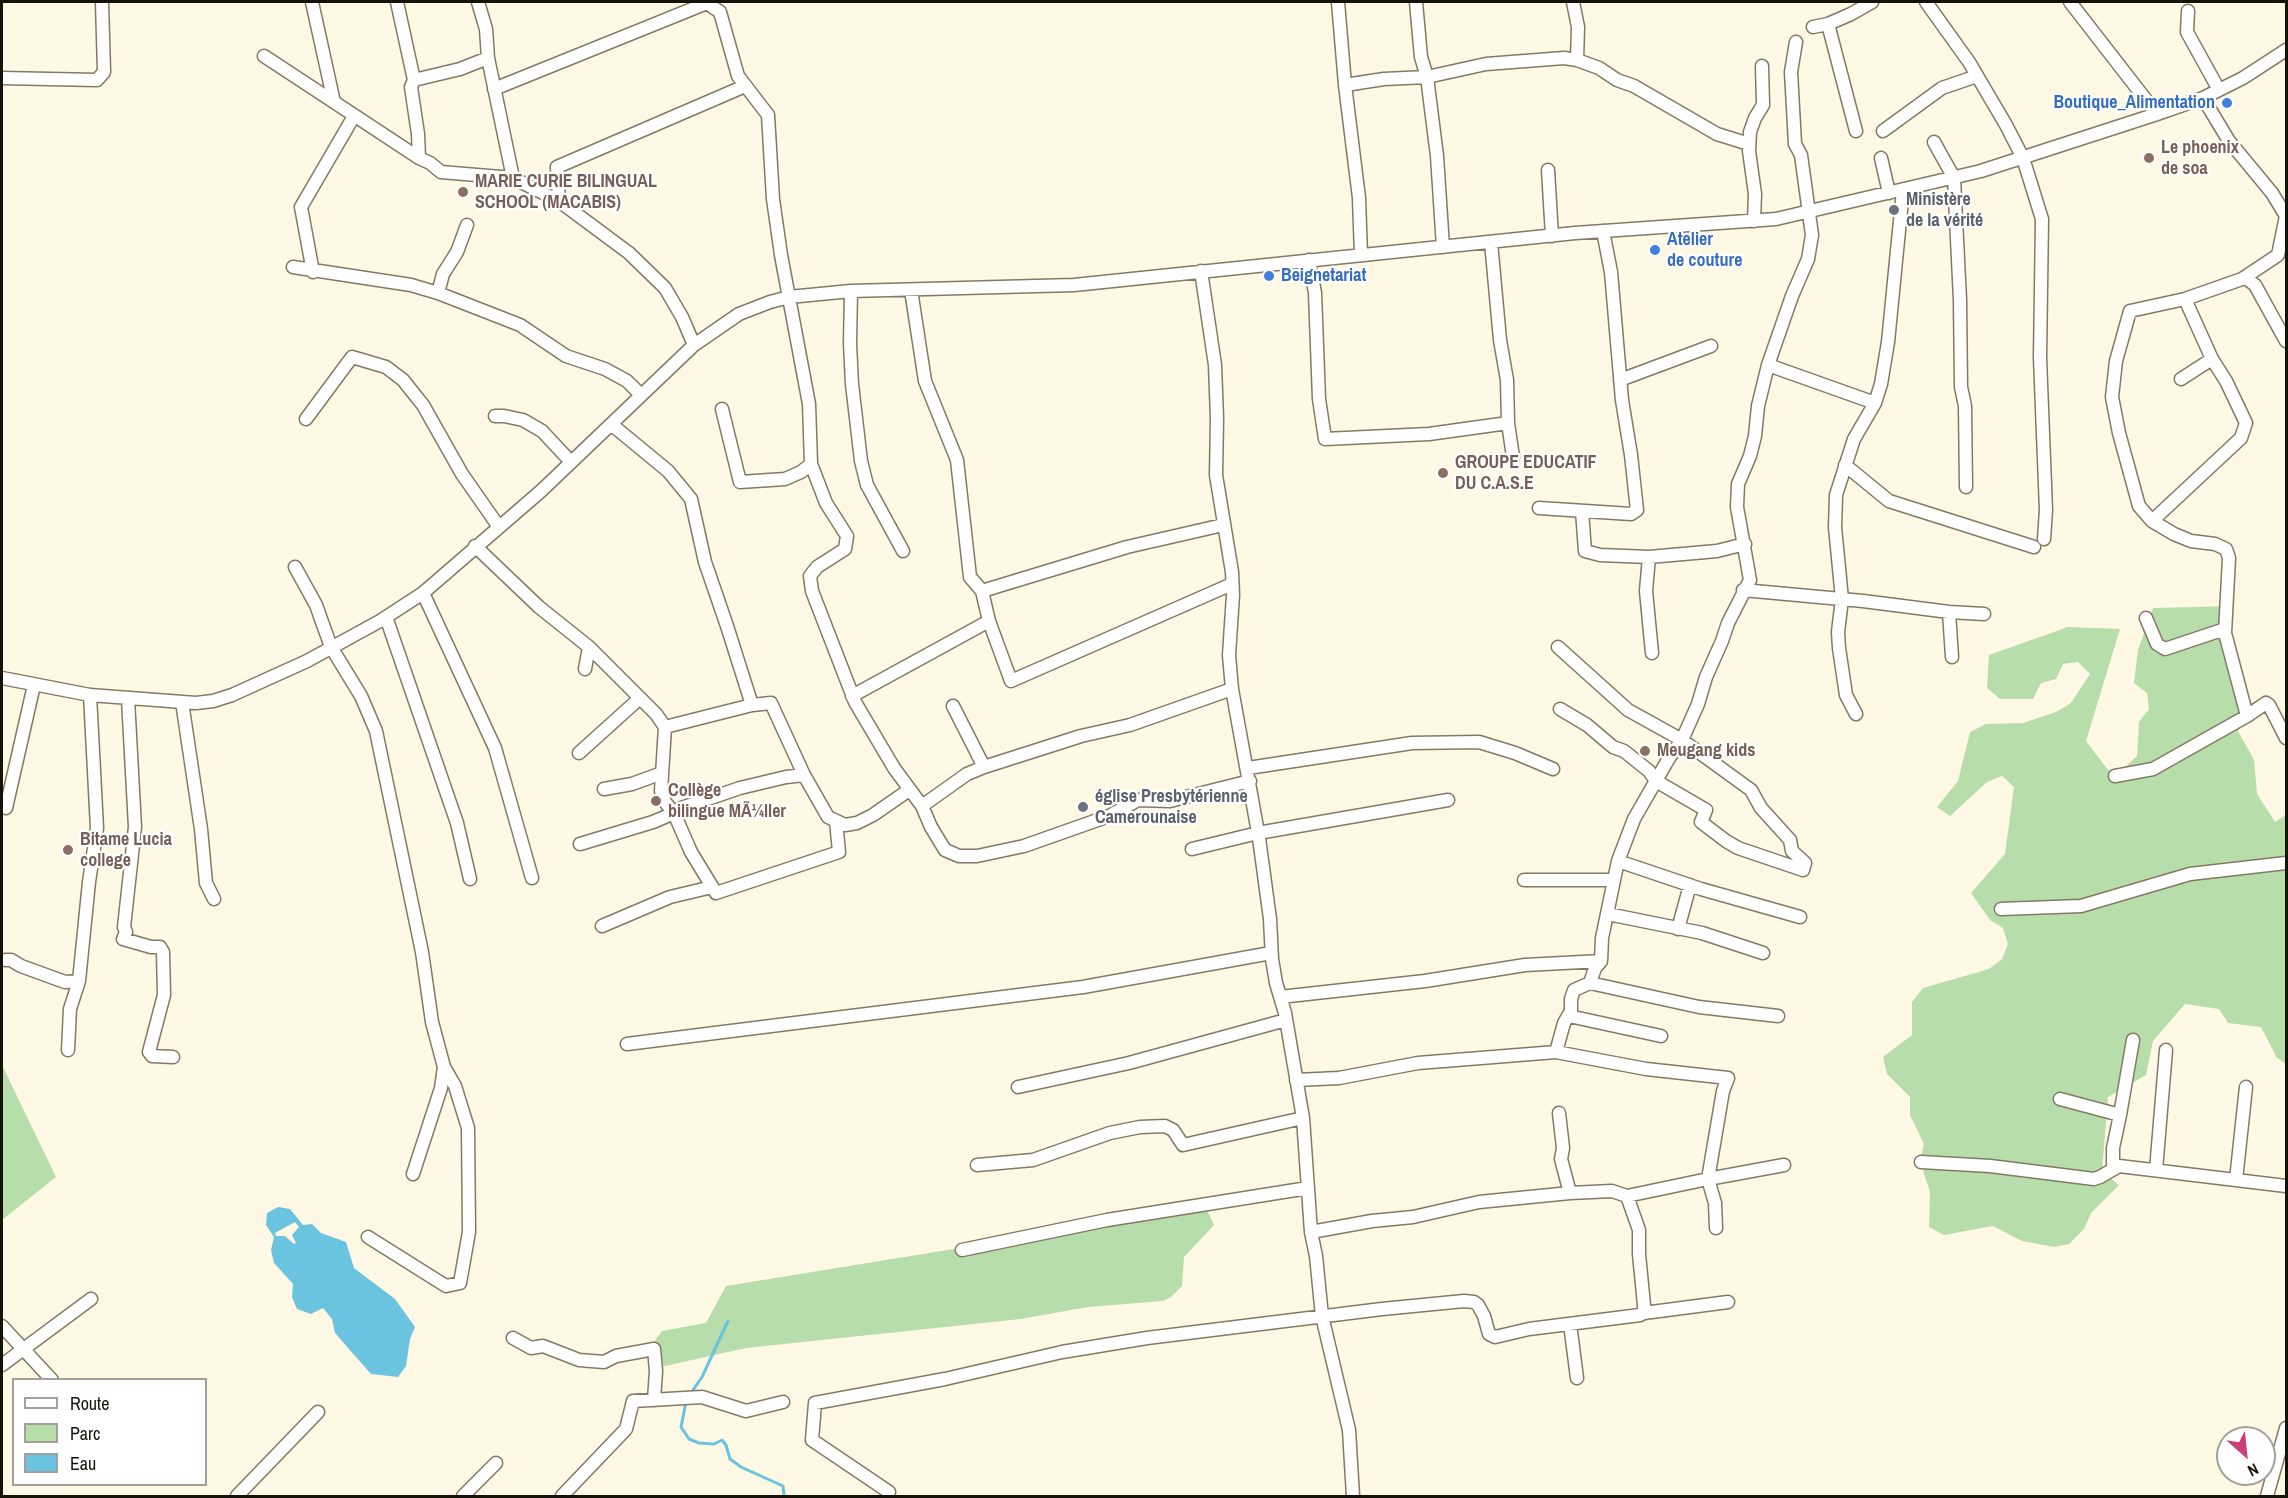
<!DOCTYPE html>
<html>
<head>
<meta charset="utf-8">
<style>
  body { margin:0 }
  #map { position:relative; width:2288px; height:1498px; overflow:hidden; background:#fff8e4; font-family:"Archivo Narrow",sans-serif }
  canvas { display:block }
  .frame { position:absolute; inset:0; border:3px solid #15120a; pointer-events:none }
  .legend { position:absolute; left:12px; top:1378px; width:195px; height:108px; box-sizing:border-box; background:#fff; border:2px solid #a1a09d; margin:0; padding:8px 10px; list-style:none; font-size:18px; color:#15120a }
  .legend li { display:flex; align-items:center; gap:12px; height:30px }
  .legend b { width:30px; border:2px solid #a1a09d }
  .north { position:absolute; left:2216px; top:1426px; width:60px; height:60px; box-sizing:border-box; background:#fff; border:2px solid #a1a09d; border-radius:50%; rotate:153deg; font-size:16px; font-weight:700; line-height:24px; text-align:center; color:#15120a }
  .north::after { content:''; display:block; margin:auto; width:21px; height:27px; background:#ca3f77; clip-path:polygon(50% 0,100% 100%,50% 72%,0 100%) }
</style>
</head>
<body>
<div id="map">
<canvas width="2288" height="1498"></canvas>
<div class="frame"></div>
<ul class="legend">
<li><b style="height:8px;background:#fff"></b>Route</li>
<li><b style="height:16px;background:#b7deaa"></b>Parc</li>
<li><b style="height:16px;background:#6ac3df"></b>Eau</li>
</ul>
<div class="north">N</div>
</div>
<script>
const c = document.querySelector('canvas').getContext('2d');
c.lineJoin = 'round';
function fillPath(path, color) {
  c.fillStyle = color;
  c.fill(path, 'evenodd');
}
function shape(rows) {
  const path = new Path2D();
  for (const r of rows) {
    path.moveTo(r[0], r[1]);
    for (let i = 2; i < r.length; i += 2) path.lineTo(r[i], r[i + 1]);
  }
  return path;
}
function strokePath(path, color, width, dash) {
  c.strokeStyle = color;
  c.lineWidth = width;
  c.lineCap = dash ? 'butt' : 'round';
  c.setLineDash(dash || []);
  c.stroke(path);
}
function label(font, color, halo, rows, align = 'center') {
  c.font = font + ' "Archivo Narrow",sans-serif';
  c.lineWidth = 4.5;
  c.setLineDash([]);
  c.textBaseline = 'middle';
  c.strokeStyle = halo;
  c.fillStyle = color;
  for (const [text, x, y, turn = 0] of rows) {
    c.save();
    c.translate(x, y);
    c.rotate((+turn || 0) * Math.PI / 180);
    c.textAlign = isNaN(turn) ? turn : align;
    if (halo) c.strokeText(text, 0, 0);
    c.fillText(text, 0, 0);
    c.restore();
  }
}
fillPath(shape([
  [2232,606,2219,638,2247,698,2238,731,2254,760,2257,794,2275,822,2286,815,2286,1064,2277,1058,2261,1027,2228,1023,2219,1009,2185,1004,2153,1041,2146,1075,2108,1097,2102,1172,2119,1185,2091,1213,2084,1229,2069,1244,2054,1247,2022,1241,1993,1226,1944,1235,1929,1227,1930,1192,1920,1161,1924,1144,1910,1115,1910,1097,1887,1074,1883,1057,1912,1035,1912,1002,1923,988,1989,969,2002,959,2008,944,2003,928,1990,920,1971,893,2005,854,2014,787,2002,776,1987,782,1950,816,1937,807,1958,781,1970,732,1986,724,2023,723,2056,712,2071,703,2090,674,2078,662,2063,664,2056,679,2041,683,2033,699,2000,699,1987,688,1989,655,2068,627,2120,629,2086,741,2108,770,2124,768,2137,756,2139,722,2149,709,2147,693,2134,683,2138,650,2153,608],
  [2,1065,56,1177,2,1220],
  [1206,1208,1214,1225,1184,1257,1182,1286,1171,1297,1163,1301,1088,1307,1021,1319,746,1348,656,1368,653,1343,662,1331,706,1323,726,1286]
]), '#b7deaa');
fillPath(shape([
  [278,1207,290,1209,303,1225,312,1224,321,1233,346,1242,354,1268,395,1299,415,1327,410,1339,406,1366,398,1377,371,1374,335,1333,332,1319,323,1308,311,1314,297,1309,292,1297,293,1284,274,1263,271,1250,274,1237,266,1225,267,1213],
  [295,1222,299,1227,292,1235,296,1243,294,1244,285,1236,276,1236,275,1233]
]), '#6ac3df');
strokePath(shape([
  [691,1393,702,1377,728,1321],
  [686,1402,681,1427,689,1439,699,1443,714,1444,722,1440,726,1445,730,1459,741,1467,783,1486,784,1496]
]), '#6ac3df', 3);
const minor = shape([
  [312,2,334,102,419,158],
  [397,2,414,80,411,87,418,134,419,158,430,163,441,172,513,178,559,201,629,253,665,288,682,317,694,345],
  [478,2,486,29,488,58,513,178],
  [1338,2,1345,85,1384,79,1427,77,1486,64,1564,58,1577,60,1599,68,1617,80,1634,86,1717,134,1749,144],
  [1416,2,1421,57,1427,77,1437,156,1443,247],
  [1573,2,1578,27,1577,60],
  [1926,2,1969,62,2006,125,2023,158,2042,219,2040,358,2046,510,2044,539],
  [2070,2,2157,114],
  [2188,11,2187,32,2219,90],
  [1828,24,1856,131],
  [1813,27,1828,24,1851,14,1872,2],
  [264,56,334,102],
  [2,78,97,80,104,72,102,2],
  [414,80,460,69,488,58],
  [1345,85,1359,198,1361,255],
  [494,89,707,3,720,12,738,76,768,115,773,199,781,255,809,404,811,464,826,503,847,536,845,549,817,567,810,576,812,591,855,702,894,768,922,806,931,827,945,850,959,856,977,856,1024,846,1109,816,1138,800,1170,801,1250,781],
  [2203,98,2229,141,2272,193,2286,216,2278,255,2242,279],
  [1883,131,1942,88,1977,76],
  [1934,142,1954,178,1960,300,1961,387,1965,406,1966,487],
  [1881,158,1889,193],
  [1548,170,1552,236],
  [559,201,557,167,745,86],
  [1754,221,1755,194,1749,151,1750,132,1755,118,1763,105,1762,66],
  [1491,242,1500,340,1507,380,1508,423,1513,457],
  [1309,260,1315,293,1319,399,1325,439,1429,434,1508,423],
  [293,267,411,285,438,293,520,325,566,356,605,369,627,381,641,395],
  [1201,271,1215,365,1217,418,1216,475,1232,572,1233,595,1229,655,1232,689,1259,838,1270,919,1272,959,1276,983,1285,1013,1303,1118,1311,1232,1316,1256,1322,1316,1349,1430,1353,1496],
  [313,272,301,207,354,116],
  [911,290,925,381,957,460,970,577,982,591,1127,547,1223,525],
  [851,291,850,344,852,384,861,461,867,485,903,551],
  [438,293,443,274,457,252,467,225],
  [2286,341,2255,285,2247,279,2242,279,2185,299,2130,311,2116,361,2112,397,2119,433,2139,506,2152,521,2174,534,2191,541,2215,544,2226,549,2229,558,2225,633,2247,716,2266,703,2269,705,2286,738],
  [1768,365,1875,403],
  [2181,379,2212,359,2185,299],
  [1620,380,1711,346],
  [722,409,740,482,785,479,801,472,811,464],
  [495,416,504,416,523,420,542,431,571,462],
  [306,419,352,357,386,367,403,380,423,405,462,474,499,527],
  [611,424,668,471,691,499,705,562,727,626,752,705],
  [1845,465,1889,501,2034,547],
  [1539,508,1631,514,1637,510,1631,455,1622,400,1611,272,1603,231],
  [1582,511,1585,551,1600,555,1649,557,1717,551,1745,544],
  [2152,521,2241,438,2246,423,2226,381,2212,359],
  [475,546,539,607,589,647,656,714,665,727,661,791,665,802,674,813,681,808,740,788,786,777,804,775,828,817,845,825,857,823,873,815,909,790],
  [1649,557,1646,591,1652,653],
  [295,567,316,605,331,647,361,696,376,731,422,952,432,1022,444,1067,441,1088,413,1174],
  [1743,590,1863,601,1949,612,1984,614],
  [423,593,495,748,532,878],
  [1949,612,1952,657],
  [386,617,457,823,470,879],
  [2146,618,2157,644,2165,649,2225,629],
  [989,621,1011,681,1232,584],
  [1558,647,1628,710,1682,740,1751,790,1761,808,1790,840,1792,851,1805,863,1803,870,1738,848,1726,841,1701,822,1706,810,1656,781,1649,771,1624,751,1613,747,1587,725,1560,709],
  [585,669,589,647],
  [2,678,90,695,196,703,213,701,232,695,307,661,380,621,423,593,541,491,694,345,739,314,770,302,789,297,851,291,1074,285,1575,233,1776,219,1981,171,2157,114,2203,98,2243,78,2286,50],
  [852,696,989,621,982,591],
  [128,699,135,827,124,927,126,932,123,939,151,947,160,947,163,952,164,995,149,1052,152,1056,173,1057],
  [182,702,201,829,206,883,214,899],
  [1856,714,1846,695,1839,648,1838,632,1842,599,1835,527,1836,495,1854,439,1875,403,1881,384,1888,342,1903,190],
  [665,727,752,705,771,703,804,775],
  [579,753,640,698],
  [984,767,1081,736,1130,725,1232,689],
  [1248,768,1412,743,1479,742,1515,753,1553,769],
  [2115,776,2153,769,2247,716],
  [604,789,632,784,662,773],
  [922,806,967,774,984,767,953,706],
  [6,808,34,685],
  [580,844,653,822,674,813,691,852,716,893,839,852,836,821],
  [1192,849,1258,833,1448,800],
  [1618,861,1701,889,1800,917],
  [1524,880,1614,880],
  [2001,909,2081,906,2190,874,2286,863],
  [1608,914,1702,933,1763,953],
  [602,926,670,897,712,887],
  [1678,929,1690,885],
  [5,960,11,960,21,966,65,982,79,981,89,882,97,828,90,695],
  [1590,983,1699,1007,1778,1016],
  [1280,997,1425,981,1525,965,1601,961],
  [1569,1016,1661,1036],
  [627,1044,1083,987,1271,953],
  [68,1050,70,1009,79,981],
  [1556,1052,1564,1023,1571,1011,1571,999,1574,990,1590,983,1595,968,1601,961,1602,938,1618,861,1634,819,1669,758,1682,740,1698,704,1706,677,1722,641,1728,623,1750,580,1737,507,1738,484,1750,456,1755,436,1758,406,1768,365,1792,296,1808,259,1812,235,1801,155,1795,144,1791,72,1796,42],
  [1296,1080,1339,1078,1418,1063,1556,1052,1646,1069,1728,1078,1723,1091,1708,1179,1784,1165],
  [1018,1087,1129,1063,1286,1020],
  [2060,1099,2120,1115,2113,1148,2113,1168],
  [1559,1113,1563,1148,1561,1159,1570,1193],
  [2120,1115,2133,1040],
  [1921,1162,1990,1166,2094,1179,2100,1177,2119,1166,2286,1186],
  [977,1165,1033,1160,1110,1133,1140,1127,1165,1126,1173,1130,1183,1145,1303,1118],
  [2156,1170,2166,1050],
  [2236,1180,2246,1087],
  [1311,1232,1372,1221,1413,1217,1479,1202,1570,1193,1612,1191,1627,1196,1708,1179,1715,1203,1716,1228],
  [368,1237,446,1286,460,1283,469,1232,468,1128,455,1086,444,1067],
  [962,1250,1107,1220,1308,1188],
  [1644,1313,1728,1302],
  [1570,1324,1577,1378],
  [2,1326,52,1380],
  [513,1338,531,1348,543,1346,579,1360,604,1362,616,1356,654,1349,656,1371,654,1400],
  [2,1365,91,1299],
  [889,1492,812,1440,815,1403,945,1379,1062,1352,1147,1338,1382,1309,1464,1301,1474,1302,1478,1305,1484,1316,1489,1334,1495,1337,1529,1329,1640,1315,1644,1313,1644,1305,1639,1254,1639,1230,1627,1196],
  [237,1496,318,1412],
  [463,1496,496,1463],
  [562,1496,626,1429,633,1401,702,1397,746,1411,783,1402],
  [2267,1496,2286,1428]
]);
strokePath(minor, '#827a64', 15);
strokePath(minor, '#fff', 12);
for (const [x, y, r, color] of [
  [2227,103,6,"#3f7fe0"],
  [2149,158,6,"#8d6e63"],
  [463,192,6,"#8d6e63"],
  [1894,210,6,"#6b7280"],
  [1655,250,6,"#3f7fe0"],
  [1269,276,6,"#3f7fe0"],
  [1443,473,6,"#8d6e63"],
  [1645,751,6,"#8d6e63"],
  [656,801,6,"#8d6e63"],
  [1083,807,6,"#6b7280"],
  [68,850,6,"#8d6e63"]
]) {
  const dot = new Path2D();
  dot.arc(x, y, r, 0, 2 * Math.PI);
  c.fillStyle = color;
  c.fill(dot);
  strokePath(dot, '#fff', 2);
}
label('bold 18px', '#366cbe', '#fff', [
  ["Boutique_Alimentation",2215,103,"right"],
  ["Atelier",1667,240],
  ["de couture",1667,261],
  ["Beignetariat",1281,276]
], 'left');
label('bold 18px', '#785e54', '#fff', [
  ["Le phoenix",2161,148],
  ["de soa",2161,169],
  ["MARIE CURIE BILINGUAL",475,182],
  ["SCHOOL (MACABIS)",475,203],
  ["GROUPE EDUCATIF",1455,463],
  ["DU C.A.S.E",1455,484],
  ["Meugang kids",1657,751],
  ["Collège",668,791],
  ["bilingue MÃ¼ller",668,812],
  ["Bitame Lucia",80,840],
  ["college",80,861]
], 'left');
label('bold 18px', '#5b616d', '#fff', [
  ["Ministère",1906,200],
  ["de la vérité",1906,221],
  ["église Presbytérienne",1095,797],
  ["Camerounaise",1095,818]
], 'left');
</script>
</body>
</html>
